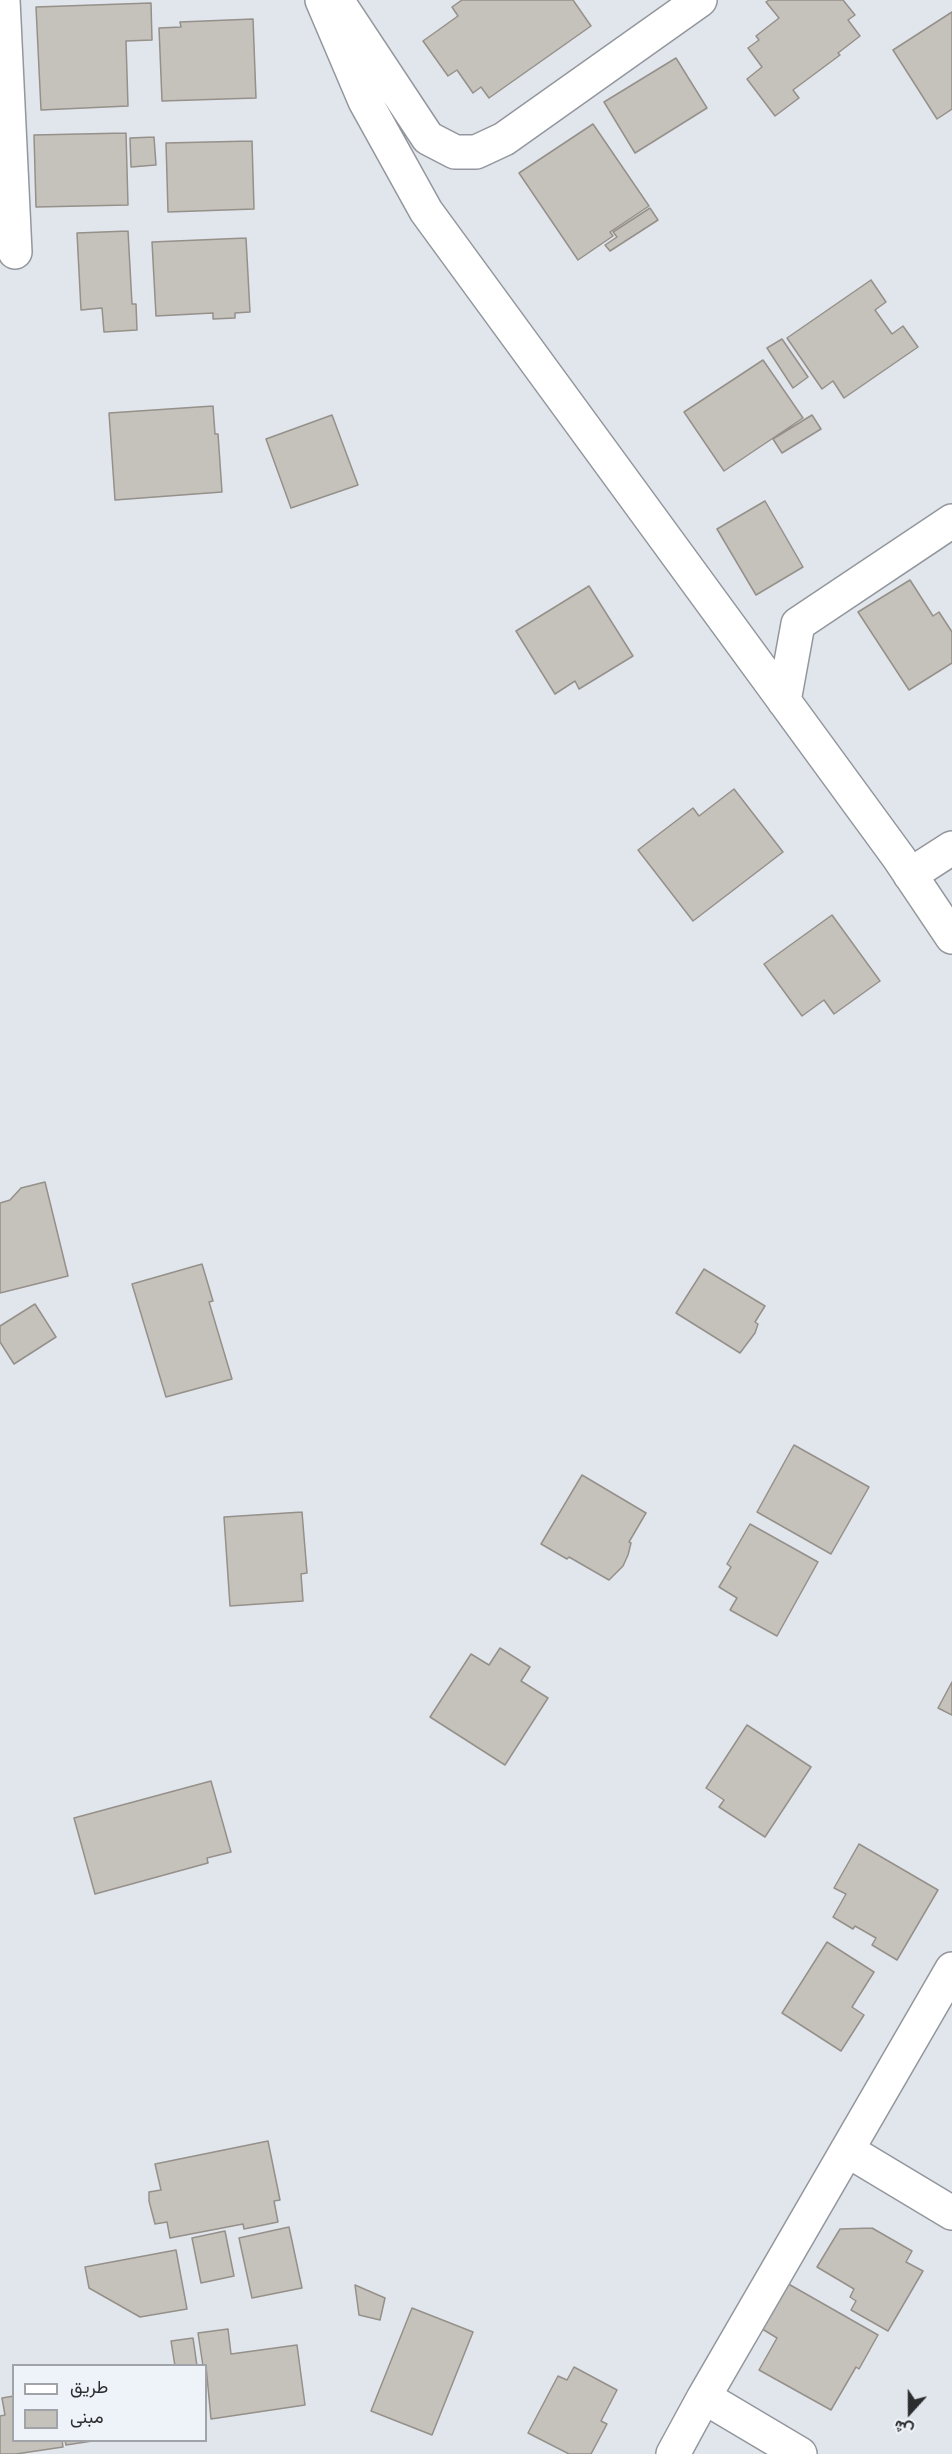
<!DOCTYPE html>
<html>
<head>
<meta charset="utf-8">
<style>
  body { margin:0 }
  #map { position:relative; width:952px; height:2454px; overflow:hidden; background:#e1e6ec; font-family:Quicksand,Vazirmatn,sans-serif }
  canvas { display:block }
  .legend { position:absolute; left:12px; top:2364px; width:195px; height:78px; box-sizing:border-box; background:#eef3f9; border:2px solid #a0a4a8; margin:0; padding:8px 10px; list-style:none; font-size:18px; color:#2b2d2f }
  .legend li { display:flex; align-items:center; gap:12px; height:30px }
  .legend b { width:30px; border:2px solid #a0a4a8 }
  .north { position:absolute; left:880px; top:2382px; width:60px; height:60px; -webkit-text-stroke:4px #eef3f9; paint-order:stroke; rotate:201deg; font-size:16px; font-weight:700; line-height:24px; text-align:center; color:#2b2d2f }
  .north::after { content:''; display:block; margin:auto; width:21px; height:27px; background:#2b2d2f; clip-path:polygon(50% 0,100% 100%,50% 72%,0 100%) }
</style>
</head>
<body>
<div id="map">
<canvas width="952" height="2454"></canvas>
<ul class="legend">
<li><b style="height:8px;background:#fff"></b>طريق</li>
<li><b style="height:16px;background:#c5c1bb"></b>مبنى</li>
</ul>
<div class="north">ش</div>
</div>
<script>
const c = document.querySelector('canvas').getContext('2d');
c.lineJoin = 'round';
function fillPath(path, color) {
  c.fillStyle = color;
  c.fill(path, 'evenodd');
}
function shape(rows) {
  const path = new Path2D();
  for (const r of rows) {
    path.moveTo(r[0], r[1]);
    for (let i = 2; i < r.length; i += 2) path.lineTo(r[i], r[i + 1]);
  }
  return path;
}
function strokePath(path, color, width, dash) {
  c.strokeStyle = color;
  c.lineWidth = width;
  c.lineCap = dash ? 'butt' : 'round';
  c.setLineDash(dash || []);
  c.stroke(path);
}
const building = shape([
  [462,0,573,0,591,26,489,98,481,87,473,93,457,70,448,76,423,41,458,16,452,7,462,0],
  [769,0,843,0,855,15,848,20,860,36,838,53,840,55,793,90,799,98,775,116,747,79,762,67,748,48,759,40,756,36,779,18,766,2,769,0],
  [151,3,152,40,126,41,128,106,41,110,36,7,151,3],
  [952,12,952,109,937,119,893,50,952,12],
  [253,19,256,98,162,101,159,28,181,27,180,22,253,19],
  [676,58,707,108,635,153,604,102,676,58],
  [593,124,649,206,610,232,613,236,578,260,519,173,593,124],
  [126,133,128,205,36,207,34,135,126,133],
  [154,137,156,165,131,167,130,138,154,137],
  [252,141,254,209,168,212,166,143,252,141],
  [650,208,658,220,610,251,605,245,617,237,613,232,650,208],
  [128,231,132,304,136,304,137,330,104,332,102,308,81,310,77,233,128,231],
  [246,238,250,312,235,313,235,318,213,319,213,313,156,316,152,242,246,238],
  [871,280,886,302,875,310,892,334,903,326,918,347,844,398,833,381,822,389,787,338,871,280],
  [782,339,808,377,793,388,767,348,782,339],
  [763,360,803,418,724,471,684,412,763,360],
  [213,406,215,434,218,434,222,492,115,500,109,413,213,406],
  [332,415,358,485,291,508,266,439,332,415],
  [812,415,821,429,782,453,773,439,812,415],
  [765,501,803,567,756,595,717,529,765,501],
  [910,580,933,616,939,612,952,632,952,663,909,690,858,612,910,580],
  [589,586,633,656,579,689,575,681,555,694,516,631,589,586],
  [734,789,783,852,693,921,638,850,693,808,699,816,734,789],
  [832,915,880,981,834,1014,824,1000,802,1016,764,964,832,915],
  [45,1182,68,1276,0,1293,0,1203,10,1200,21,1188,45,1182],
  [202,1264,213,1301,209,1302,232,1379,166,1397,132,1284,202,1264],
  [704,1269,765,1306,755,1322,758,1324,755,1333,740,1353,676,1313,704,1269],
  [35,1304,56,1337,14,1364,0,1342,0,1326,35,1304],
  [794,1445,869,1487,831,1554,757,1512,794,1445],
  [582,1475,646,1513,629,1542,631,1543,628,1555,623,1566,609,1580,569,1557,567,1559,541,1544,582,1475],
  [302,1512,307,1573,301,1574,303,1601,230,1606,224,1517,302,1512],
  [750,1524,818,1562,777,1636,730,1610,737,1598,719,1587,731,1567,727,1564,750,1524],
  [500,1648,530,1667,521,1681,548,1698,505,1765,430,1717,471,1654,489,1665,500,1648],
  [952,1682,952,1715,938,1708,952,1682],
  [747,1725,811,1767,765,1837,719,1807,724,1800,706,1788,747,1725],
  [211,1781,231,1852,207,1858,208,1863,95,1894,74,1818,211,1781],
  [859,1844,938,1890,897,1960,872,1945,876,1938,855,1926,853,1929,833,1917,846,1894,834,1888,859,1844],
  [827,1942,874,1972,852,2007,864,2015,841,2051,782,2013,827,1942],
  [268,2141,280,2200,274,2201,278,2222,244,2229,243,2224,170,2238,167,2222,155,2224,149,2201,149,2192,161,2190,155,2164,268,2141],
  [289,2227,302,2288,252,2298,239,2238,289,2227],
  [872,2228,912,2251,906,2262,923,2271,888,2331,851,2310,856,2301,850,2297,854,2289,817,2267,840,2229,872,2228],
  [225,2231,234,2276,201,2283,192,2238,225,2231],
  [176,2250,187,2309,140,2317,89,2288,85,2267,176,2250],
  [785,2282,878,2335,859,2369,856,2367,831,2410,759,2370,777,2338,759,2327,785,2282],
  [355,2285,385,2298,380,2320,359,2315,355,2285],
  [412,2308,473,2332,432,2435,371,2411,412,2308],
  [228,2329,231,2354,297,2345,305,2405,211,2419,206,2366,203,2366,198,2333,228,2329],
  [193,2338,197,2366,175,2366,171,2341,193,2338],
  [574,2367,617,2390,601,2421,607,2424,591,2454,569,2454,528,2433,558,2376,567,2380,574,2367],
  [14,2396,14,2440,62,2440,63,2447,16,2454,0,2454,0,2416,5,2415,2,2398,14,2396],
  [65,2440,99,2440,66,2445,65,2440]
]);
fillPath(building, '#c5c1bb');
strokePath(building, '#95908a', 1.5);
const minor = shape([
  [3,0,15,252],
  [322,0,365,101,426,211,899,858,952,937],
  [342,8,428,138,455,152,476,152,504,139,700,0],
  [784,701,798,624,952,521],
  [910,875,952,848],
  [847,2150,952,2213],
  [704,2397,800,2454],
  [673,2454,704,2397,952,1969]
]);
strokePath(minor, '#93979d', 36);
strokePath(minor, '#fff', 33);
</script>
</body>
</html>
